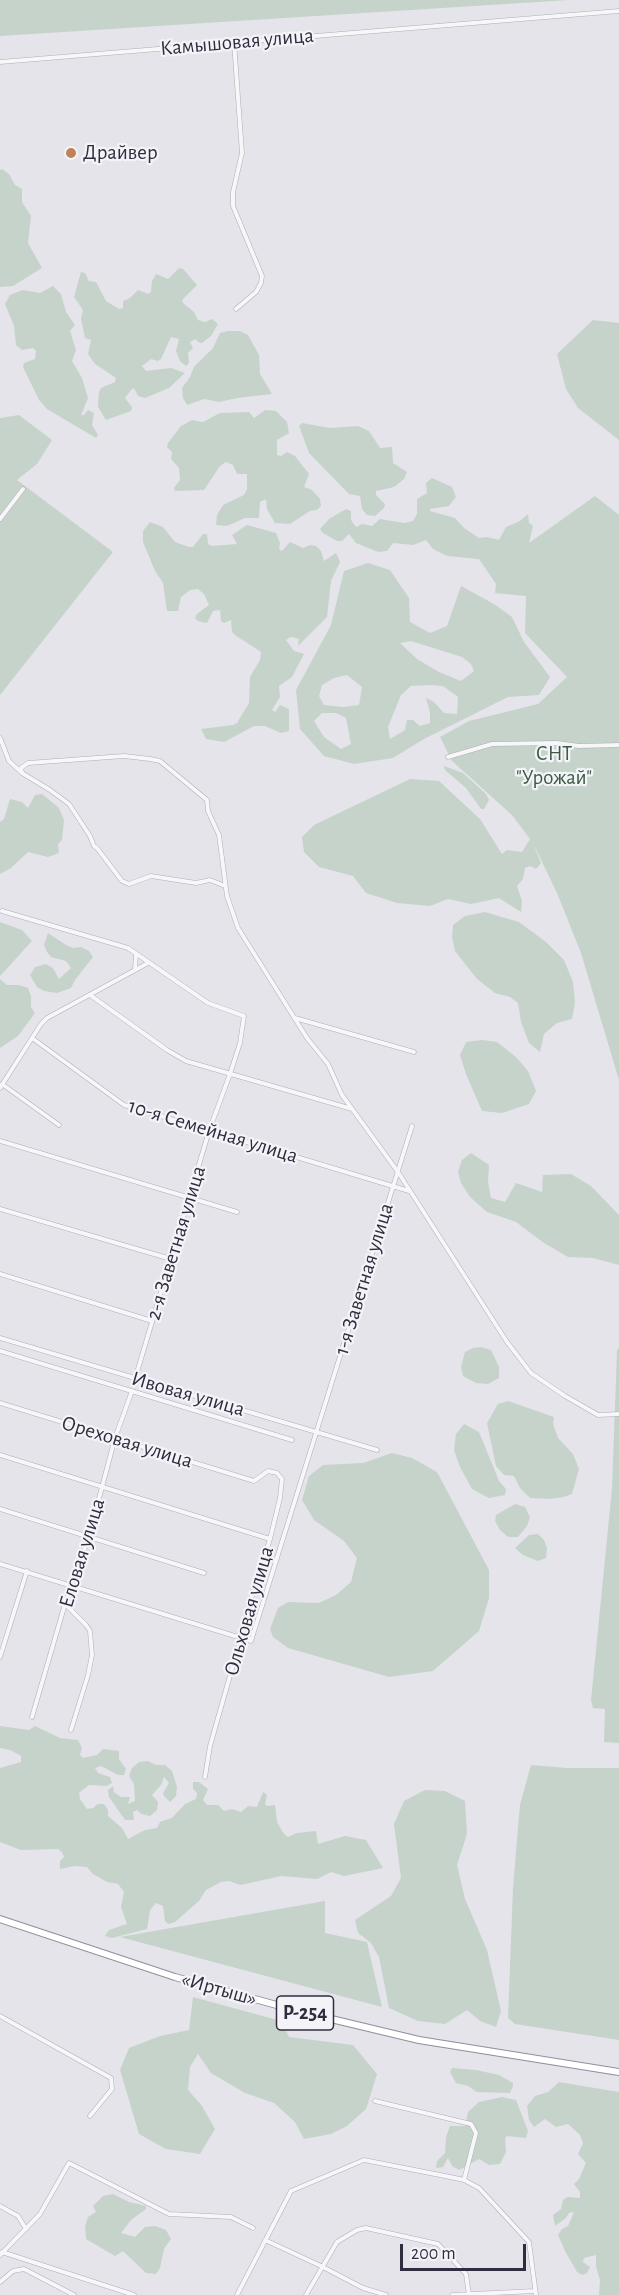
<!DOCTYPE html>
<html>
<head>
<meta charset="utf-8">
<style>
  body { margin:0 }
  #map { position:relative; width:619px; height:2295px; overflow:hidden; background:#e5e4ea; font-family:"Alegreya Sans",sans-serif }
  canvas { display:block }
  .scale { position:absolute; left:400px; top:2244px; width:126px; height:27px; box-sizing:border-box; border:3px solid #312d41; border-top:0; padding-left:8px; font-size:18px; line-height:21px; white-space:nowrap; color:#312d41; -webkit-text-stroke:4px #f4f4f8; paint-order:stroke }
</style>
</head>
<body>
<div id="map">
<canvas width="619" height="2295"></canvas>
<div class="scale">200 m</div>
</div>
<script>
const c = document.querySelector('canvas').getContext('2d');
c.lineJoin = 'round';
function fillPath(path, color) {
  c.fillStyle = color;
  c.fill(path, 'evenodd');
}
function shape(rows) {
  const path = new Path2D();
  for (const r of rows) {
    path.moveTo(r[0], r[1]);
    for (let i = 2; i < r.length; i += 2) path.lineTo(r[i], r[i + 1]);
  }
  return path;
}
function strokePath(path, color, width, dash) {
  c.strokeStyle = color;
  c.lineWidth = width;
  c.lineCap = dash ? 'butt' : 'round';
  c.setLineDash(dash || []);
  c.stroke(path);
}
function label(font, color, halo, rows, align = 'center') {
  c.font = font + ' "Alegreya Sans",sans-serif';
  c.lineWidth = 4.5;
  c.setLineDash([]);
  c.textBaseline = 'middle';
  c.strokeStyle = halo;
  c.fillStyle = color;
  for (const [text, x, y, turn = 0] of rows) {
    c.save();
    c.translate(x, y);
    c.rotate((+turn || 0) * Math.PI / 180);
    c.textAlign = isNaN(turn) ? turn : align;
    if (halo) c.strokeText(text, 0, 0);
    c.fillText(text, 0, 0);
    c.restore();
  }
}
fillPath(shape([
  [0,0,569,0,0,36],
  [2,169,9,174,15,185,22,189,22,202,31,216,28,243,42,268,13,286,0,287,0,170],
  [179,268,183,269,197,285,182,300,183,303,194,312,198,320,205,322,212,319,218,324,211,336,202,343,198,342,196,339,190,342,193,348,188,353,189,363,186,366,180,361,176,351,179,339,171,337,161,359,158,361,151,359,142,366,146,371,171,368,185,373,169,388,145,398,138,396,134,388,131,390,125,398,132,407,131,411,106,420,98,407,99,392,101,388,115,382,116,378,95,364,88,354,91,340,85,338,81,319,83,310,74,297,81,272,85,273,89,281,96,282,106,301,119,309,123,308,123,301,130,298,138,290,148,294,151,292,152,281,156,274,168,279],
  [53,286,61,294,66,312,75,325,70,331,76,350,72,361,82,378,88,398,81,415,84,415,88,410,94,413,92,425,98,435,96,438,47,409,39,400,23,367,24,363,35,359,36,351,33,348,22,350,16,345,14,326,5,304,10,295,23,290,40,293],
  [593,320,619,323,619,440,578,408,566,389,557,354],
  [228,331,240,331,248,335,259,355,260,374,272,394,237,398,219,402,204,399,187,405,183,398,182,388,190,377,194,367,213,348,220,333],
  [265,410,276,411,287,422,289,433,277,440,277,455,281,456,287,452,295,456,309,474,304,487,312,490,320,499,321,506,317,510,310,511,290,524,275,523,267,509,266,499,260,502,259,518,245,518,227,526,216,525,217,515,223,505,244,495,247,489,247,474,237,474,233,465,226,462,220,466,204,490,175,491,174,488,180,480,179,468,171,459,172,452,167,447,168,443,181,426,192,420,203,422,220,413,249,412,254,418],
  [19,415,52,440,37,464,17,480,113,552,0,695,0,418],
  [302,423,330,428,358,426,369,431,380,448,392,447,393,463,407,472,404,479,394,487,376,491,376,495,385,504,384,508,375,516,367,515,362,509,360,496,349,494,309,453,299,426],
  [432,478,452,487,456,497,449,506,430,509,430,511,455,518,464,528,479,538,487,537,499,540,506,527,520,521,528,514,529,523,533,526,529,543,595,496,619,515,619,1080,581,953,557,893,533,843,541,863,536,869,530,866,525,868,523,879,517,886,522,901,521,912,499,898,471,904,448,899,430,906,397,903,366,893,353,876,319,867,304,852,302,837,314,825,410,779,439,781,480,819,502,854,507,850,522,852,530,839,512,815,452,761,440,737,469,721,538,704,567,677,525,633,526,596,495,593,496,584,479,559,447,556,433,549,426,540,413,545,393,543,387,551,378,552,356,543,349,534,342,541,337,541,323,533,320,529,329,519,346,509,351,511,351,520,356,527,362,524,372,526,380,519,404,523,413,521,417,514,417,499,427,493,426,483],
  [150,522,163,527,175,542,189,547,193,547,203,534,207,534,208,544,212,546,237,544,232,535,247,525,276,533,280,543,279,549,282,551,290,542,303,548,310,545,316,546,321,551,324,561,336,553,340,562,331,581,327,617,298,646,299,639,291,637,286,640,294,651,304,654,292,677,279,686,280,697,272,710,275,712,280,705,289,709,289,731,281,733,265,726,254,726,224,742,206,739,201,729,233,725,237,723,249,703,250,677,260,660,261,652,235,635,232,632,231,620,224,623,221,621,220,610,213,611,207,623,198,621,195,618,197,614,209,605,204,594,198,589,190,590,181,597,178,611,167,611,163,583,155,571,143,542,143,531],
  [368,563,390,570,409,598,410,622,430,633,447,626,461,586,494,604,512,617,524,642,550,677,539,695,508,697,424,739,393,758,354,764,324,756,300,729,296,690,331,625,344,571],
  [411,641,462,657,471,664,474,671,461,681,439,672,417,659,400,643],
  [347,675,362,687,359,705,343,707,324,705,319,696,322,685,334,678],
  [430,685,443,686,458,697,457,714,444,713,434,702,426,698,430,712,430,723,420,726,413,720,407,720,405,730,390,739,388,727,401,695,411,686],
  [322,713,336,713,346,718,351,744,341,749,324,737,314,721],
  [444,766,463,773,486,794,489,800,484,809,481,809,466,788,445,770],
  [42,794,59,808,64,820,62,840,58,844,59,853,48,857,28,852,11,868,0,874,0,822,4,819,10,799,22,802,28,808,35,795],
  [485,912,519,922,546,942,564,960,573,982,575,1003,572,1019,557,1023,544,1034,540,1052,529,1043,521,1022,518,1003,510,997,495,993,477,979,455,951,452,937,453,925,465,916],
  [0,922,22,930,32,941,0,976],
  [48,933,66,945,73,948,81,947,89,951,93,957,75,980,71,988,57,993,44,991,37,987,30,975,35,967,46,964,53,968,59,979,71,968,66,961,51,957,47,952,44,945],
  [0,979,7,985,19,985,28,988,31,996,31,1007,35,1013,18,1036,0,1048],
  [482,1040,497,1042,516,1057,528,1071,536,1091,529,1104,502,1113,482,1111,466,1074,460,1055,466,1042],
  [471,1153,489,1165,488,1182,491,1198,505,1202,516,1183,542,1192,543,1175,571,1174,591,1186,619,1215,619,1265,593,1258,568,1257,544,1243,516,1222,487,1212,470,1197,461,1183,458,1172,462,1160],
  [481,1347,491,1350,499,1367,499,1378,488,1384,476,1383,463,1376,461,1367,465,1352,473,1348],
  [619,1347,619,1743,604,1742,605,1709,593,1708,591,1700,612,1488,617,1351],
  [508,1401,554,1417,553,1424,558,1438,573,1454,579,1469,572,1494,564,1497,550,1499,530,1498,520,1488,514,1476,504,1475,496,1466,487,1423,498,1404],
  [464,1424,479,1432,499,1481,506,1489,505,1495,489,1498,472,1489,460,1467,454,1450,456,1434],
  [392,1453,412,1458,437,1472,489,1570,489,1598,479,1631,433,1671,389,1677,288,1648,273,1637,270,1629,278,1608,288,1602,319,1603,336,1595,351,1582,357,1558,344,1541,314,1520,302,1500,309,1476,323,1465,363,1463],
  [515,1504,525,1507,530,1517,527,1526,518,1537,508,1537,500,1530,495,1521,496,1515],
  [538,1534,544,1540,547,1548,546,1558,538,1561,523,1555,515,1548,529,1535],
  [0,1726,29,1730,35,1726,60,1738,78,1740,82,1748,80,1755,83,1758,97,1755,103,1749,119,1751,119,1759,126,1769,124,1775,118,1775,101,1766,95,1768,98,1773,110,1777,112,1783,107,1786,89,1785,79,1793,80,1799,87,1809,93,1808,98,1804,104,1804,108,1810,108,1816,122,1828,128,1839,145,1830,157,1828,160,1822,172,1818,185,1804,196,1799,197,1793,193,1789,193,1782,199,1782,208,1789,203,1800,207,1805,218,1805,224,1811,232,1809,241,1812,248,1806,257,1807,263,1792,267,1795,265,1804,267,1806,275,1805,277,1822,284,1834,288,1837,297,1833,316,1831,318,1844,345,1836,366,1840,383,1868,344,1876,331,1872,317,1879,281,1876,241,1885,229,1881,221,1882,206,1890,199,1901,175,1922,168,1924,165,1921,163,1906,156,1903,150,1910,147,1929,112,1938,105,1936,109,1930,127,1924,121,1907,124,1892,118,1884,107,1882,93,1874,87,1867,75,1866,60,1869,60,1861,64,1857,62,1852,58,1849,21,1850,0,1842,0,1768,21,1762,21,1756,10,1750,0,1748],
  [148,1761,156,1765,165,1765,172,1771,177,1787,176,1796,170,1802,164,1796,163,1793,169,1783,164,1777,161,1785,152,1795,158,1802,157,1810,150,1816,141,1814,137,1810,133,1812,134,1820,125,1820,109,1797,108,1790,113,1786,114,1792,121,1797,130,1797,128,1804,135,1801,134,1784,129,1776,132,1768,139,1762],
  [531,1765,567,1768,619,1768,619,2040,515,2024,508,2018,513,1887,520,1805],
  [425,1790,445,1791,465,1801,467,1834,457,1865,465,1899,487,1950,501,2011,496,2027,480,2021,467,2010,445,2024,418,2021,389,2008,379,1957,371,1943,358,1933,355,1920,391,1896,401,1878,394,1824,404,1801],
  [325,1901,325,1933,367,1942,382,2007,120,1937],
  [193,1997,281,2021,289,2037,353,2045,377,2074,366,2109,347,2126,331,2134,304,2139,295,2122,274,2103,245,2093,211,2073,198,2054,190,2067,188,2090,202,2106,215,2129,200,2154,166,2149,139,2134,120,2070,129,2048,160,2036,189,2030],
  [452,2068,476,2070,499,2075,513,2083,513,2086,510,2093,477,2092,468,2086,456,2083,450,2072],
  [559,2082,619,2092,619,2295,599,2295,600,2280,596,2267,596,2255,584,2258,583,2262,590,2267,587,2273,582,2275,577,2272,565,2251,558,2235,562,2229,568,2226,574,2212,569,2213,566,2218,555,2226,553,2215,561,2209,563,2200,567,2197,580,2198,580,2192,574,2184,579,2179,586,2163,578,2154,583,2143,580,2135,568,2124,556,2127,545,2119,534,2127,529,2120,527,2106,535,2096,548,2092],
  [502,2097,516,2100,528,2131,526,2138,507,2136,505,2138,506,2152,500,2164,489,2165,479,2159,459,2170,452,2166,448,2158,443,2167,436,2168,437,2161,445,2153,446,2137,450,2126,465,2126,468,2112,479,2102],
  [113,2194,129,2202,146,2206,146,2209,131,2220,121,2233,135,2237,145,2227,155,2226,166,2230,171,2239,164,2249,160,2268,156,2274,146,2273,123,2251,115,2256,86,2239,85,2227,88,2217,96,2212,93,2206,103,2196]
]), '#c6d3ca');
const minor = shape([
  [234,42,242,153,233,192,233,206,262,276,261,283,256,292,236,309],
  [0,62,619,11],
  [0,519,23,489],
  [0,738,9,761,22,773,50,790,69,804,90,836,94,846,97,848,122,881,129,884,151,876,196,883,210,880,225,886],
  [448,757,492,744,557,743,579,746,619,745],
  [22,773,21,768,28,763,124,756,150,759,160,761,207,800,208,811,219,835,227,896,238,928,307,1038,328,1064,342,1095,398,1172,507,1342,531,1373,565,1396,598,1415,619,1414],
  [2,911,128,948,208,1003,244,1016,240,1043,230,1074,209,1131,135,1379],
  [135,970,136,954],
  [90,995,167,1050,186,1061,352,1109],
  [295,1018,414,1052],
  [32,1038,124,1105,409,1191],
  [2,1084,59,1125],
  [0,1088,41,1024,47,1018,148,963],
  [0,1141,237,1212],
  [0,1209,171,1259],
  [0,1274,152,1321],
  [0,1338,377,1450],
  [0,1351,292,1440],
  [0,1403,254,1481,268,1471,277,1473,282,1479,280,1498,270,1539,239,1637,239,1644,210,1746,205,1777],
  [0,1455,270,1539],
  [0,1509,204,1573],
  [0,1564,251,1641,412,1126],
  [65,1604,86,1625,90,1631,92,1655,88,1675,71,1730],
  [0,1657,27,1571],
  [32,1717,65,1604,89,1536,115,1438,132,1391],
  [0,2016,111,2078,112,2089,90,2116],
  [375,2101,471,2124,476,2133,464,2180],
  [0,2206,18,2216,26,2229],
  [265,2240,321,2266,363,2288,386,2295],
  [2,2252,134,2295],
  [0,2255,40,2214,69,2163,169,2214,231,2217,253,2228],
  [0,2282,13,2271,24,2269,74,2295],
  [237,2295,291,2191,364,2160,450,2177,464,2180,479,2188,529,2242,536,2295],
  [306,2295,337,2242,357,2230,366,2228,438,2244,466,2274,469,2295],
  [452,2295,535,2291]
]);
const trunk = shape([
  [0,1919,175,1977,302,2012,419,2040,619,2072]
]);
strokePath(minor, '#afadb7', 5);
strokePath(trunk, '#908d9f', 8);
strokePath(minor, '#f7f6f9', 4);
strokePath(trunk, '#fff', 6);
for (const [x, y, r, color] of [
  [71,153,6,"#c08258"]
]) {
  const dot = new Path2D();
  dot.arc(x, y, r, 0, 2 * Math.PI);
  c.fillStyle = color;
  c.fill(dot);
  strokePath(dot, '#f4f4f8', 2);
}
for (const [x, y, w] of [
  [305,2013,57]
]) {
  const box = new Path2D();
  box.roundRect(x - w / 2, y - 17, w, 34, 4.5);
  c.fillStyle = '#f4f4f8';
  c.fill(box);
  strokePath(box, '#312d41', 1.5);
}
label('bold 20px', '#312d41', null, [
  ["Р-254",305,2013]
]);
label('21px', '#312d41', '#f4f4f8', [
  ["Камышовая улица",237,42,-5],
  ["10-я Семейная улица",213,1131,17],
  ["2-я Заветная улица",176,1243,-73],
  ["1-я Заветная улица",364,1279,-73],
  ["Ивовая улица",188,1394,16],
  ["Ореховая улица",127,1442,17],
  ["Еловая улица",82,1553,-73],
  ["Ольховая улица",249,1611,-74],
  ["«Иртыш»",219,1989,16]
]);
label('21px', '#312d41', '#f4f4f8', [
  ["Драйвер",83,153]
], 'left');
label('21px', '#3c5b47', '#f4f4f8', [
  ["СНТ",554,754],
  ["\"Урожай\"",554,778]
]);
</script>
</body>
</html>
